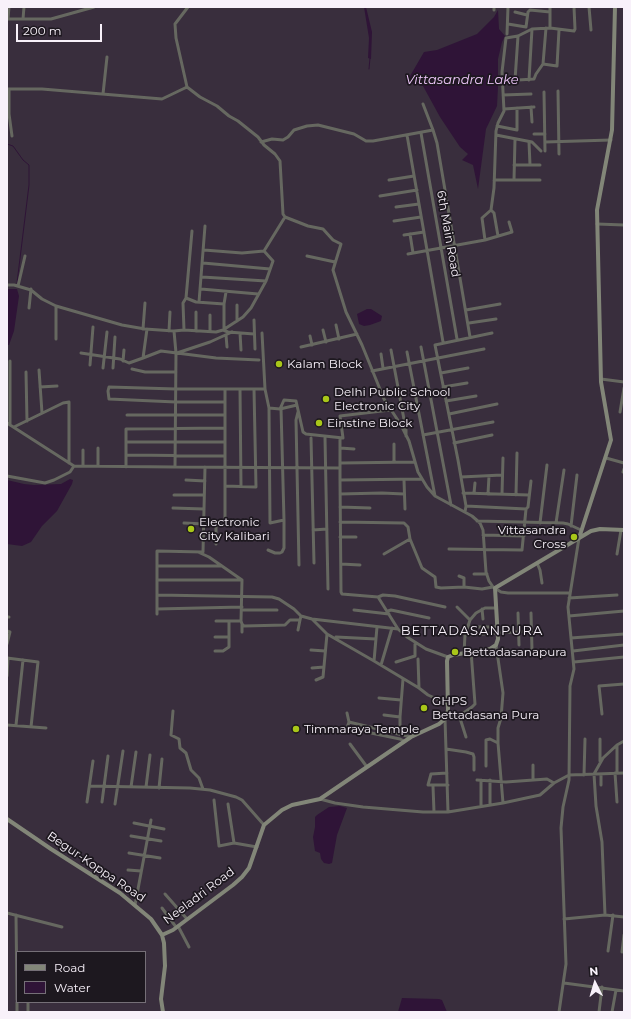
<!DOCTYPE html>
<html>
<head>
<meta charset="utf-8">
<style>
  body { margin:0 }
  #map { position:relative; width:631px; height:1019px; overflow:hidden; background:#392e3d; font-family:Montserrat,sans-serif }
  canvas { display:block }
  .frame { position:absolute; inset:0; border:8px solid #f8f1fa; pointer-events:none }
  .legend { position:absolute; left:16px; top:951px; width:130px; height:52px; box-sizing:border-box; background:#1d181f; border:1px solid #756f77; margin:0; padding:5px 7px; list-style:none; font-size:12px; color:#f8f1fa }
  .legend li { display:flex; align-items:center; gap:8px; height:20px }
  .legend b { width:20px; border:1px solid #756f77 }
  .north { position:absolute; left:575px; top:963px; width:40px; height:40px; -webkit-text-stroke:3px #1d181f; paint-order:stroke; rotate:355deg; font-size:11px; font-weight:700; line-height:16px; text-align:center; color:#f8f1fa }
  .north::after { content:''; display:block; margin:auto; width:14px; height:18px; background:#f8f1fa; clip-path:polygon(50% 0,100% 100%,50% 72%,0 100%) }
  .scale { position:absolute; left:16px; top:24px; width:86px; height:18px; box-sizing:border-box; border:2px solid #f8f1fa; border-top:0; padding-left:5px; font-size:12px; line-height:14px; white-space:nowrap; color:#f8f1fa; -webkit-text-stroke:3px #1d181f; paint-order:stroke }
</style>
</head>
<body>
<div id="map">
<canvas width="631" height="1019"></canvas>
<div class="frame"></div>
<ul class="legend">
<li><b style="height:5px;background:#828678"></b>Road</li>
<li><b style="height:11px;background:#2f1437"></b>Water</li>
</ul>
<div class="north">N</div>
<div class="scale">200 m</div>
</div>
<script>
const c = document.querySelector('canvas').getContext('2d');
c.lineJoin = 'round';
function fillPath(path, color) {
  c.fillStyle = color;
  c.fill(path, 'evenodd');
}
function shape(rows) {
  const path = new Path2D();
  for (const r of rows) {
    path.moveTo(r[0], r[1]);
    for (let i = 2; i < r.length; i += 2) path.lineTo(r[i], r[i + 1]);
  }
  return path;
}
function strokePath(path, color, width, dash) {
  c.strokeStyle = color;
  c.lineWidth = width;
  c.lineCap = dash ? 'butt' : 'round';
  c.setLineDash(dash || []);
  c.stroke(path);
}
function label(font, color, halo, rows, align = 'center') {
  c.font = font + ' Montserrat,sans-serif';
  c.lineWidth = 3.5;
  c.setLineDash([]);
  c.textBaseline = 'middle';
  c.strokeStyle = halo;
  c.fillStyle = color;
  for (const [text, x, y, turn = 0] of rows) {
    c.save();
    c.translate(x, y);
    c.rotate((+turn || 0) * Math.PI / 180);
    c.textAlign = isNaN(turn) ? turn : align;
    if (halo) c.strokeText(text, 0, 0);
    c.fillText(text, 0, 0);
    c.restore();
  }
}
fillPath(shape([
  [364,7,366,7,372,32,371,59,368,58,369,38],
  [498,10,499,29,505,36,502,42,498,59,498,87,497,106,486,129,478,189,473,165,462,160,468,154,460,147,440,117,423,86,406,83,424,52,437,50,477,34,494,17],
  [7,289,17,289,19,296,14,331,9,345,7,345],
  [367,309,371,309,382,316,381,321,370,325,364,326,359,324,357,314],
  [70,479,73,480,72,484,57,511,42,526,31,542,22,546,7,544,7,480,24,484,34,485,61,484],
  [340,806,347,808,337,835,332,863,329,864,324,863,321,859,320,853,315,851,313,837,315,827,315,817,317,815,329,807],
  [402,998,439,999,442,1000,447,1012,398,1012]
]), '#2f1437');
strokePath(shape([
  [369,69,370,58],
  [7,144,13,146,23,160,29,165,29,185,17,283]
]), '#2f1437', 1);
strokePath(shape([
  [188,7,175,24,176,38,187,87,200,97,217,106,229,116,238,121,258,137,264,145,275,154,280,161,283,214,285,217,308,226,323,229,333,240,341,244,333,270,346,312,362,345,384,399,401,425,409,441,418,472,427,487,435,496,472,516,480,523,483,530,486,572,489,581,493,587],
  [494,7,494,10],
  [550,7,550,28],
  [589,7,591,30],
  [515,12,527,15],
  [7,19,51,19,94,7],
  [8,19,9,7],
  [23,19,24,7],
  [508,24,526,27,528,12,530,10,550,12],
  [507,34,508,7],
  [543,64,557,66,559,30],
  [515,80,518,36],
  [529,80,532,29],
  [502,81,534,79,536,74,543,64,546,28],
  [7,89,42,89,162,99,187,87],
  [9,89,9,114,12,136],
  [558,91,559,154],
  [544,92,545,151],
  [103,94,107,57],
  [503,95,531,94],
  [423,104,433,130],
  [531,107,532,122],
  [504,109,534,107],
  [497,126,517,130,517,108],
  [421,133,457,339],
  [534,134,545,134],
  [407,135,443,342],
  [496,135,532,142,541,151],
  [261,142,272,139,283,140,288,137,294,130,307,126,318,125,354,134,366,141,373,141,433,130,437,143,470,337],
  [529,142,530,165],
  [545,142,611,140],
  [514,165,540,165],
  [389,180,414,176],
  [494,180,540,180],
  [514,180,515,139],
  [380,196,417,190],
  [396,207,419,204],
  [491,210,494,213,498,236],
  [394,221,421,217],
  [597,224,624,225],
  [410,234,413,253],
  [404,235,424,232],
  [485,240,482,218,491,210,494,188,496,131,498,123,504,111,502,72,506,38,518,36,532,29,550,28,574,31,575,29,574,7],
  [204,250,242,253,264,251,285,217],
  [408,254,485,240,512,232,509,222],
  [307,256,335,262],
  [203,263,270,269],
  [202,277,266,281],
  [7,285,14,285,31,290,42,299,56,306,122,325,145,329,174,331,184,330,216,332,223,330,243,317,251,308,266,281,273,261,264,251],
  [18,286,25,256],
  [201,289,258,294],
  [186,298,196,302,224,304],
  [199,302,205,226],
  [29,308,31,289],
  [466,310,500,304],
  [254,320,255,349],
  [237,321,237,305],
  [469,323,496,319],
  [336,325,339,339],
  [143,329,145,303],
  [184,330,183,303,186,298,192,231],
  [223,330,228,332,254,334],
  [224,330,224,304,226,292],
  [323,330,326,342],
  [169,331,170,312],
  [174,331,176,353,175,467,340,468,340,480,422,479],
  [196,331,196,312],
  [210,331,210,315],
  [240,333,241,350],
  [262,333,265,389],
  [226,335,227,347],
  [310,336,312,345],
  [56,339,56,306],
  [301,347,357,334],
  [421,347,451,505],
  [391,350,406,430,406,436],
  [407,352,435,496],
  [81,353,120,359,129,363,143,358,147,329],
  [177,353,210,342,232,332],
  [381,354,383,368],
  [143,358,161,351,216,358,259,360],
  [123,361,124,350],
  [90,365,93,327],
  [103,368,107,332],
  [113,368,115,337],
  [132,369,145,372,176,372],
  [39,370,42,413],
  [372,371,484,349],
  [26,372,27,421],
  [441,373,468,368],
  [601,379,624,382],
  [40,387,57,386],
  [443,387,467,383],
  [240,389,241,486],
  [446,401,476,396],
  [225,402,176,402,109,399,108,391,109,387,176,389,265,389,269,408,280,409,284,400,296,401,303,432,306,434,343,438,340,416,390,410],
  [269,408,270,523,284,520,281,408],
  [280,409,297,405],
  [298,412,296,420,299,565],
  [620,412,624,388],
  [449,414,497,404],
  [127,415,225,415],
  [7,423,74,466,175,467],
  [10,425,10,361],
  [14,427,63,403,69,402,69,463],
  [423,435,493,422],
  [311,438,314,563],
  [325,438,328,589],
  [340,438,340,468],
  [126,442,225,442],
  [454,443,492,435],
  [394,444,394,462],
  [98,448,98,466],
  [340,448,354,449],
  [83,450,83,466],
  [126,455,225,456],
  [606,458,624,463],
  [341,463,414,462],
  [126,467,126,429,225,428],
  [623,472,624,469],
  [7,476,45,483,54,480,70,472,74,466],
  [461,477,502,475],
  [186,480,205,481],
  [340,480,341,592,342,594,378,597,383,595,395,596,445,607],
  [404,480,405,509],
  [225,486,256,487,254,389],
  [463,493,529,495],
  [474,493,475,483],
  [340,494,382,493,404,494],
  [488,494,489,476],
  [502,494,503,458],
  [174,495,204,495],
  [516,495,517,453],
  [340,507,370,508],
  [173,508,204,509],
  [526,509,528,507,531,481],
  [465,512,466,506,458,460,435,345,492,333],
  [477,521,563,523,568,524,581,530],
  [340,522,404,523,408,527,410,539,422,568,435,577,436,587,441,588,464,587,482,589,493,587,501,592,508,593,570,593],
  [184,523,225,525,225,389],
  [540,523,547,465],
  [556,523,564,470],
  [216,525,216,544],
  [571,526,577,475],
  [313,530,327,529],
  [483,535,524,536],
  [340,537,356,537],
  [449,549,522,550,526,509,466,506],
  [268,550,275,553,280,553,282,552,284,548,284,520],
  [198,552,209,557,242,580,241,621,242,624,244,626,285,625,290,620,300,620,301,616,312,619,398,629],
  [384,554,410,539],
  [617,554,621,530],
  [537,563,540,570,542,583],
  [341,564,360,565],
  [157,566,221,566],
  [474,574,487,574],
  [459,576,464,578,464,587],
  [157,580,241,580],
  [157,595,272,597,279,599,294,609,301,616],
  [378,597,398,629,407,637,426,649,448,657],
  [569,598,617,595],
  [457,607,470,620],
  [157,609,242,607],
  [482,609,483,619],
  [242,610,277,610],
  [354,610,389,614],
  [388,611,391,610,429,618],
  [518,613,519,645],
  [531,613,532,650],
  [157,614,157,551,203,552,205,467],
  [569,616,624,611],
  [7,617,9,617],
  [312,619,327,634,374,661,419,688,428,695,448,704],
  [216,621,241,621],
  [242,624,242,632],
  [468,627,497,627],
  [298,630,300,620],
  [7,631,10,632,7,644],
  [465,635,470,620,476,613,485,608,496,608],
  [215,637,229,637],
  [336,637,376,639],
  [571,638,624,634],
  [496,645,503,693,501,718,498,728,498,743,503,803],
  [311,650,325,651],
  [497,650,507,650],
  [215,651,223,651,229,647,229,621],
  [573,651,624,645],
  [464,653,465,635,531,631],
  [7,658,38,662,31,727],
  [418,659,419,688],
  [374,661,377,627],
  [396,662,415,656,415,644],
  [574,662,624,657],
  [381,665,392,628],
  [312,668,324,667],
  [7,676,8,658],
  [316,680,323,677,327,634],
  [379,698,401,700],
  [173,711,171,735,179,739,180,748,186,753,191,770,199,778,203,789],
  [347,713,349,722,347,728,400,739,404,741],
  [602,714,599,686,624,684],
  [384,715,400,717],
  [459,715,466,737],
  [447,716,452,716,462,714,472,707,475,704,471,651],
  [445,719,448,812],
  [349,722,411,737],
  [7,725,46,728],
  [16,725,23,660],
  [400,734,400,717,403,679],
  [600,739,600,761],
  [350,744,367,767],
  [617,745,617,773],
  [446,749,466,752,473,754,474,757,474,770],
  [486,766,486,740,490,739,498,743],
  [447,773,431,774,428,785,448,785],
  [615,773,617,802],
  [601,774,601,785],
  [584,775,585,739],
  [477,780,506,782,547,779,554,783],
  [481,780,481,806],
  [490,780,490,805],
  [533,780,533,765],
  [90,786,190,788,210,790,236,797,242,800,264,825],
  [433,786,434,812],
  [131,787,136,752],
  [146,787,150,755],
  [159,788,162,759],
  [320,799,335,803,363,807,423,812,448,812,503,803,540,795,554,783,569,775,624,773],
  [214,800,219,846,234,843,257,847],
  [87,802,93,761],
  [102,802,108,756],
  [115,804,123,751],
  [228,804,234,843],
  [134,823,164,829],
  [131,836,161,841],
  [129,853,160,858],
  [128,870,141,871],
  [165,894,187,919],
  [135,905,151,820],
  [162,908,176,927],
  [7,913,62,927],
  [16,915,17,1000],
  [605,915,602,842,596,806,594,774,603,758,617,745,624,741],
  [564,919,605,915,624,917],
  [178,926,189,947],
  [608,951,613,915],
  [622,952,624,935],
  [564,983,624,991],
  [17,1002,17,1012],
  [28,1012,28,1002],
  [559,1012,566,964,561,828,563,807,569,780,570,686,574,669,568,607,579,538],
  [599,1012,602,987],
  [612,1012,616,990]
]), '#666860', 3);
strokePath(shape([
  [579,538,611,440,601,382,597,210,612,130,615,7],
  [7,819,51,849,120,893,151,919,162,935,164,943,165,966,161,999,163,1012],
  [162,935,173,930,233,885,242,877,249,868,264,825,282,810,292,805,320,799,411,737,439,724,446,718,448,710,447,661,448,657,453,655,490,649,496,645,498,639,495,588,591,531,600,529,624,530]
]), '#828678', 4);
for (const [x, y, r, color] of [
  [279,364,4,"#a9c719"],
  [326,399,4,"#a9c719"],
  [319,423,4,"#a9c719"],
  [191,529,4,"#a9c719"],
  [574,537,4,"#a9c719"],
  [455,652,4,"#a9c719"],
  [424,708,4,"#a9c719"],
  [296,729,4,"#a9c719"]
]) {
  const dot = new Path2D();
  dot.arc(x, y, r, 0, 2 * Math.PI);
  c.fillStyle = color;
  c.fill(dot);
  strokePath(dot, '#1d181f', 1.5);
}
label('12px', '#f8f1fa', '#1d181f', [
  ["6th Main Road",448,234,80],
  ["Begur-Koppa Road",96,867,34],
  ["Neeladri Road",199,896,-37]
]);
label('12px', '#f8f1fa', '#1d181f', [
  ["Kalam Block",287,364],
  ["Delhi Public School",334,392],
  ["Electronic City",334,406],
  ["Einstine Block",327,423],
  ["Electronic",199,522],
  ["City Kalibari",199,536],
  ["Vittasandra",566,530,"right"],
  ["Cross",566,544,"right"],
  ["Bettadasanapura",463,652],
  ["GHPS",432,701],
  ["Bettadasana Pura",432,715],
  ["Timmaraya Temple",304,729]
], 'left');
label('italic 13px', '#f1c9fd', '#1d181f', [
  ["Vittasandra Lake",462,80]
]);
c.letterSpacing = '1px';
label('13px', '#f8f1fa', '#1d181f', [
  ["BETTADASANPURA",472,631]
]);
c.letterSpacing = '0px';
</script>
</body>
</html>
